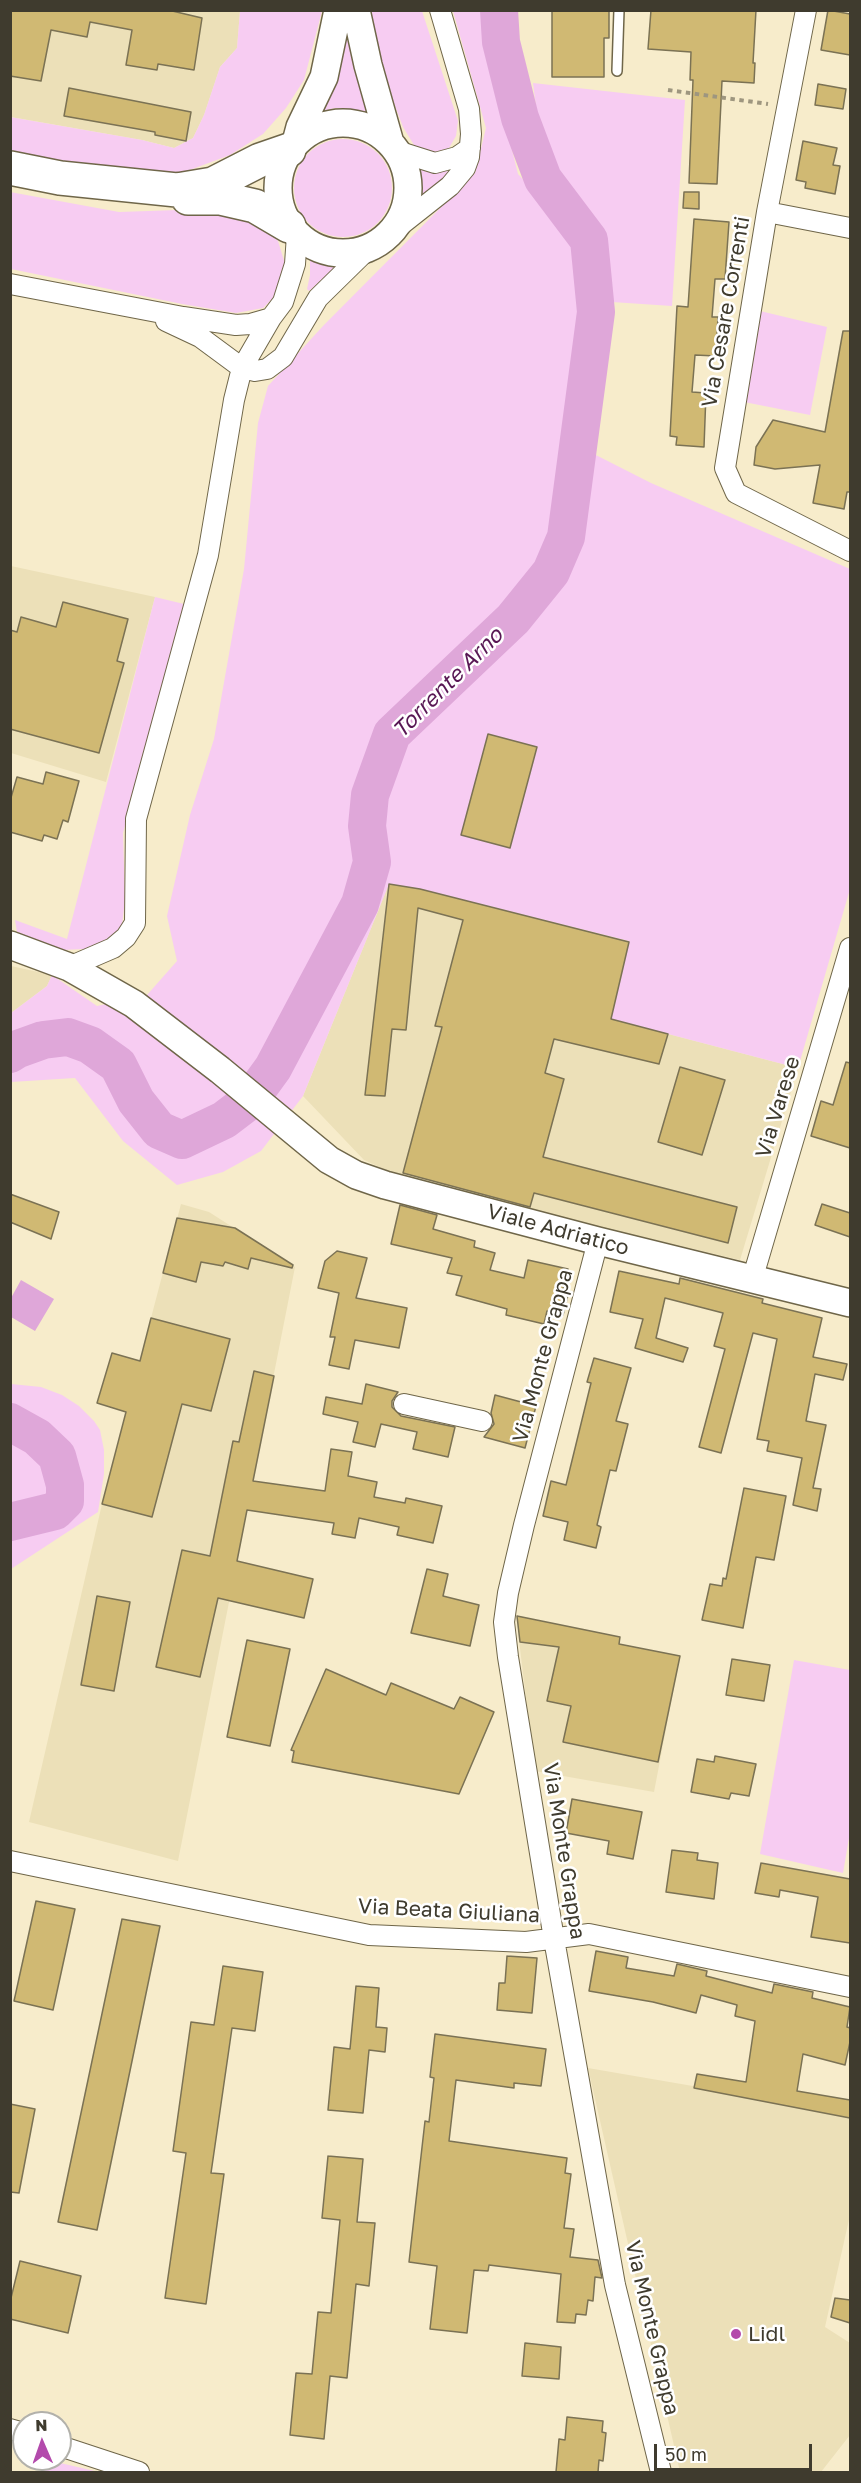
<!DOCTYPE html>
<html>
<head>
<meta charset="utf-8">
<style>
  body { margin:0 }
  #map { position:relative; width:861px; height:2483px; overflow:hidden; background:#f7eccb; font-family:"Golos Text",sans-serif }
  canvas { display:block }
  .frame { position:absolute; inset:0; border:12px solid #3f3b2e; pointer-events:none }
  .north { position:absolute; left:12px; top:2411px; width:60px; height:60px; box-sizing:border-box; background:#fff; border:2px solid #b2b1ab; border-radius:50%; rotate:358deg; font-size:16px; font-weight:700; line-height:24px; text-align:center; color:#3f3b2e }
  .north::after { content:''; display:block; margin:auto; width:21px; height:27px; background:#b34aac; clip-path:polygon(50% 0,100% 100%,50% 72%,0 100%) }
  .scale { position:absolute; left:654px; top:2444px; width:158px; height:27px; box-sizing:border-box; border:3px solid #3f3b2e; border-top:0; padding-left:8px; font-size:18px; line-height:21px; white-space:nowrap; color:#3f3b2e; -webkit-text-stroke:4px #fff; paint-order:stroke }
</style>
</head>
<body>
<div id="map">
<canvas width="861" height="2483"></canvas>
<div class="frame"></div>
<div class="north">N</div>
<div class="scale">50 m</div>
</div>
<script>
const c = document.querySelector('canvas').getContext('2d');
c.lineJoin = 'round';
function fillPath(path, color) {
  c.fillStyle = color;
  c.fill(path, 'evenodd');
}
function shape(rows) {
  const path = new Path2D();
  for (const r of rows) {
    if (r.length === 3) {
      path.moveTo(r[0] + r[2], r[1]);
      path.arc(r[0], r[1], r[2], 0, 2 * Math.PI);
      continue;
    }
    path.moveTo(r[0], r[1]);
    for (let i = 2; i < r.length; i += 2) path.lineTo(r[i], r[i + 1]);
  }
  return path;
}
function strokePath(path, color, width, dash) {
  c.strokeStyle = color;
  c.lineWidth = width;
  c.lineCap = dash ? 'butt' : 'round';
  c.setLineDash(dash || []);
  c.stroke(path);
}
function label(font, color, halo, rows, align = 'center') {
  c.font = font + ' "Golos Text",sans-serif';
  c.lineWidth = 5;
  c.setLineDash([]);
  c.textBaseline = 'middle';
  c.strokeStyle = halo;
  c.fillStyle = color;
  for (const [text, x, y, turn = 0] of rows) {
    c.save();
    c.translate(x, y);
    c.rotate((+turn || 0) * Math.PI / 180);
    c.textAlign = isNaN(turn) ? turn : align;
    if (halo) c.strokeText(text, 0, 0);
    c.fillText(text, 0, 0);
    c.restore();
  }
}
fillPath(shape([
  [11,11,240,11,237,48,220,67,204,115,193,138,174,148,142,140,11,117],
  [11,566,155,597,106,782,11,753],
  [389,884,420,889,629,942,611,1019,798,1068,740,1260,529,1210,402,1177,364,1160,303,1096],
  [11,966,52,975,47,986,11,1013],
  [181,1204,209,1212,295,1267,178,1861,29,1822,102,1504],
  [516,1616,620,1637,619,1644,680,1656,654,1792,535,1771],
  [588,2068,850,2113,850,2215,825,2327,850,2343,850,2435,821,2472,680,2472]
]), '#ece0b8');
fillPath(shape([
  [240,11,322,11,304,80,286,108,263,134,230,155,187,171,153,177,11,157,10,117,142,140,174,148,193,138,204,115,220,67,237,48],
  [368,11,422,11,458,121,456,136,449,148,433,153,417,150,403,127,371,43],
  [453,11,488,11,500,102,518,174,563,223,575,258,584,322,554,540,574,542,586,450,651,483,850,569,850,889,798,1068,611,1019,629,941,420,889,389,884,303,1096,261,1151,223,1172,177,1185,123,1141,75,1078,11,1082,11,1013,47,986,52,975,97,1006,147,995,177,961,167,916,190,815,214,739,244,569,258,423,268,386,323,326,475,173,486,128],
  [343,34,347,34,373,109,368,114,350,109,335,108,310,114],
  [533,83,685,100,672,306,612,302,600,229,550,170,540,138],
  [343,188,49],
  [417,168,427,172,451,171,418,202,419,183],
  [10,192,119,212,207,209,260,221,278,241,285,264,277,294,263,308,236,313,182,304,11,269],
  [310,258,339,264,309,291,307,289,310,275],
  [760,311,827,327,810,415,744,402],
  [155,597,184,604,123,833,125,900,122,925,112,939,84,949,62,950,17,932,15,920,67,939],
  [11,1384,41,1387,62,1395,79,1406,94,1421,100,1430,104,1450,104,1474,98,1512,11,1569],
  [794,1660,850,1670,850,1832,843,1873,760,1854],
  [43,2459,99,2472,42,2472]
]), '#f7ccf2');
fillPath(shape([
  [21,1280,54,1299,35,1331,11,1317,11,1298]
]), '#dfa7d9');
strokePath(shape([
  [10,1054,18,1049,43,1040,68,1037,90,1045,118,1065,136,1101,159,1130,182,1140,224,1120,249,1101,273,1068,360,904,372,862,367,826,370,795,392,734,513,619,551,572,566,537,596,312,589,240,543,179,520,118,501,42,499,10],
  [10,1422,37,1437,57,1456,65,1485,65,1501,55,1511,10,1522]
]), '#dfa7d9', 38);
const building = shape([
  [10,10,168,10,202,18,194,70,158,64,157,70,126,65,132,30,90,22,87,37,51,30,41,81,10,76,10,10],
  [552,10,609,10,609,38,604,38,604,77,552,77,552,10],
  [651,10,756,10,753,63,755,63,754,83,722,81,717,184,689,183,693,80,690,80,691,52,648,49,651,10],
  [828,10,850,14,850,55,821,50,828,10],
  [818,84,846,89,843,109,815,105,818,84],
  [69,88,191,112,186,141,155,135,155,132,64,116,69,88],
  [803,141,837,148,833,165,840,166,835,194,805,188,806,182,796,180,803,141],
  [684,192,699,192,699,209,683,208,684,192],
  [694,219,729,222,725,279,715,279,712,317,718,317,716,356,695,355,692,392,706,393,704,447,676,445,677,437,670,436,677,306,688,307,694,219],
  [843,331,850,331,850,492,847,492,844,509,813,503,820,465,775,469,754,465,756,447,773,420,825,432,843,331],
  [63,602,128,619,117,661,124,663,99,753,10,729,10,630,17,632,21,617,56,627,63,602],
  [488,734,537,747,510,848,461,835,488,734],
  [46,772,79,781,68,822,63,820,57,839,44,835,42,841,10,832,10,801,17,777,43,784,46,772],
  [389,884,420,889,629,942,611,1019,668,1034,659,1064,554,1039,545,1073,564,1079,543,1157,737,1207,728,1243,534,1193,530,1207,403,1173,442,1027,435,1026,463,920,418,908,406,1030,392,1029,385,1096,365,1095,389,884],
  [846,1062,850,1063,850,1148,811,1136,821,1101,833,1105,846,1062],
  [680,1067,725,1080,702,1155,658,1142,680,1067],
  [10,1194,59,1212,51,1239,10,1222,10,1194],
  [822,1204,850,1213,850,1237,815,1225,822,1204],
  [400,1205,437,1215,433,1229,475,1241,474,1247,495,1253,490,1270,524,1278,528,1260,568,1269,562,1293,568,1295,563,1315,547,1311,544,1324,506,1315,507,1309,456,1295,462,1276,447,1273,452,1258,391,1244,400,1205],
  [177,1218,235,1228,293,1265,292,1268,251,1258,248,1269,225,1262,223,1266,201,1262,196,1282,163,1273,177,1218],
  [337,1251,367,1258,356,1298,407,1308,399,1348,355,1340,349,1369,329,1365,335,1337,330,1337,339,1293,318,1288,325,1261,337,1251],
  [619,1271,679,1284,680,1278,763,1299,762,1303,822,1318,813,1357,847,1364,843,1380,815,1374,806,1421,826,1425,813,1488,821,1489,817,1511,793,1505,802,1458,767,1451,769,1441,757,1439,777,1339,753,1333,721,1453,699,1447,725,1349,714,1346,723,1313,665,1298,656,1338,688,1348,683,1362,635,1348,643,1319,610,1312,619,1271],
  [151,1318,230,1339,211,1411,182,1404,152,1517,102,1504,126,1412,97,1403,112,1353,140,1361,151,1318],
  [594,1358,631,1368,616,1421,628,1424,616,1471,610,1470,597,1525,601,1527,596,1548,564,1540,568,1522,543,1516,551,1481,566,1485,591,1383,587,1382,594,1358],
  [254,1371,274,1376,253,1481,325,1491,331,1449,352,1452,348,1476,377,1482,374,1497,405,1503,406,1498,442,1506,433,1543,397,1535,399,1527,359,1518,355,1538,332,1534,334,1523,247,1510,237,1561,313,1579,304,1618,218,1598,200,1677,156,1667,182,1550,210,1556,233,1441,239,1442,254,1371],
  [366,1384,398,1392,392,1401,392,1407,401,1416,455,1427,448,1457,413,1449,417,1432,381,1424,375,1447,353,1442,358,1422,323,1414,326,1397,362,1404,366,1384],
  [495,1395,536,1406,525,1448,484,1437,494,1424,491,1413,495,1395],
  [744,1488,786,1496,774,1560,756,1557,743,1628,702,1620,710,1584,722,1586,723,1578,726,1579,744,1488],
  [427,1569,448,1574,443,1596,479,1605,470,1646,411,1633,427,1569],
  [97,1596,130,1602,114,1691,81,1685,97,1596],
  [517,1616,620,1637,619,1644,680,1656,658,1762,563,1742,571,1706,547,1701,559,1647,520,1642,517,1616],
  [247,1640,290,1649,270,1746,227,1737,247,1640],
  [732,1659,770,1665,764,1701,726,1695,732,1659],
  [326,1669,386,1695,391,1683,454,1709,460,1697,494,1712,459,1794,292,1762,294,1751,291,1750,326,1669],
  [715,1756,756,1764,749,1796,731,1793,729,1799,691,1792,697,1759,714,1762,715,1756],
  [572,1799,642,1812,633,1859,607,1854,609,1841,566,1833,572,1799],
  [672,1850,698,1853,697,1860,718,1863,714,1899,666,1892,672,1850],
  [761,1863,850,1879,850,1943,811,1937,818,1897,780,1890,779,1897,755,1893,761,1863],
  [36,1901,75,1909,53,2010,14,2001,36,1901],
  [122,1919,160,1926,97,2230,58,2222,122,1919],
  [596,1951,628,1957,626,1968,674,1976,677,1964,707,1971,706,1976,772,1993,774,1984,813,1992,812,1998,850,2007,847,2027,850,2028,850,2042,845,2065,803,2054,797,2091,850,2100,850,2118,694,2088,697,2074,746,2082,755,2021,735,2016,737,2005,701,1995,696,2013,653,2002,589,1991,596,1951],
  [507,1956,537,1958,532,2013,497,2010,499,1983,505,1983,507,1956],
  [223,1966,263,1972,255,2031,232,2028,211,2173,224,2174,206,2304,165,2298,186,2153,173,2151,191,2022,214,2025,223,1966],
  [356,1986,379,1988,376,2027,387,2028,385,2052,369,2050,363,2113,328,2110,334,2047,350,2049,356,1986],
  [435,2034,546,2049,541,2086,514,2083,514,2088,456,2080,449,2141,567,2158,565,2173,571,2174,564,2228,574,2229,570,2257,598,2260,602,2278,595,2277,593,2301,588,2300,586,2315,576,2314,575,2323,557,2322,561,2274,489,2265,488,2271,474,2270,467,2333,430,2329,437,2266,409,2262,425,2121,429,2122,434,2078,430,2077,435,2034],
  [10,2104,35,2109,19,2193,10,2192,10,2104],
  [328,2156,363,2159,357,2222,375,2223,369,2286,356,2284,347,2378,330,2376,324,2439,290,2435,296,2373,312,2374,318,2312,331,2313,340,2220,322,2218,328,2156],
  [20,2261,81,2276,68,2333,10,2319,10,2302,20,2261],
  [835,2298,850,2300,850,2323,831,2317,835,2298],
  [525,2343,561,2347,559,2379,522,2376,525,2343],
  [567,2417,603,2421,602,2432,606,2433,603,2461,599,2460,598,2472,556,2472,559,2439,565,2440,567,2417]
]);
fillPath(building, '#d0b973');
strokePath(building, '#7b7254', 1.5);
const lane = shape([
  [617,71,619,10]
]);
const street = shape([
  [806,10,767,212,725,468,736,493,850,551],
  [397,151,435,163,457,157,470,148],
  [767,212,850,228],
  [388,235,450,186,465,168,469,157,471,134,469,109,440,10],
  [10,284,183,317,236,325,250,324,271,318,283,302,295,264,297,235],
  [166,321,200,337,242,368,255,371,267,369,283,357,318,298,369,248],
  [69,967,113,948,126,937,135,923,136,819,208,555,234,400,242,368,271,318],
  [598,1241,524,1525,508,1593,504,1622,508,1657,554,1939,615,2285,661,2472],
  [752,1280,850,948],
  [404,1404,482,1421],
  [10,1861,369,1935,526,1942,589,1934,850,1987],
  [10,2429,24,2433],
  [60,2446,139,2472]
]);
const secondary = shape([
  [356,10,368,65,390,143],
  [343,188,65],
  [296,142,300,127,324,77,338,10],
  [10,945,69,967,134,1004,220,1070,329,1160,356,1175,385,1185,598,1241,850,1303]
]);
const highway = shape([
  [10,168,60,178,177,190,213,184,260,160,289,150],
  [188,198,220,198,255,206,289,226]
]);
strokePath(lane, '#6f6649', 12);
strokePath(street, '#6f6649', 22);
strokePath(secondary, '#6f6649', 30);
strokePath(highway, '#6f6649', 36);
strokePath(shape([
  [668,90,768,104]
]), '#9e967f', 4, [4.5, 4.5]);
strokePath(lane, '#fff', 9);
strokePath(street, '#fff', 20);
strokePath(secondary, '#fff', 27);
strokePath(highway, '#fff', 33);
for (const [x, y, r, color] of [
  [736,2334,6,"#b34aac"]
]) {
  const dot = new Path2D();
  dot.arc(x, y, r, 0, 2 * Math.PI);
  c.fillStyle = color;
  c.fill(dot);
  strokePath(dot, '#fff', 2);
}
label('21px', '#3f3b2e', '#fff', [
  ["Via Cesare Correnti",726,312,-80],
  ["Via Varese",778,1107,-73],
  ["Viale Adriatico",558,1230,15],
  ["Via Monte Grappa",543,1356,-75],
  ["Via Monte Grappa",564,1851,81],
  ["Via Beata Giuliana",449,1911,3],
  ["Via Monte Grappa",652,2328,77]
]);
label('21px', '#3f3b2e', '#fff', [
  ["Lidl",748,2334]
], 'left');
label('italic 22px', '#581754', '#fff', [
  ["Torrente Arno",448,683,-45]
]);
</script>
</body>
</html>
